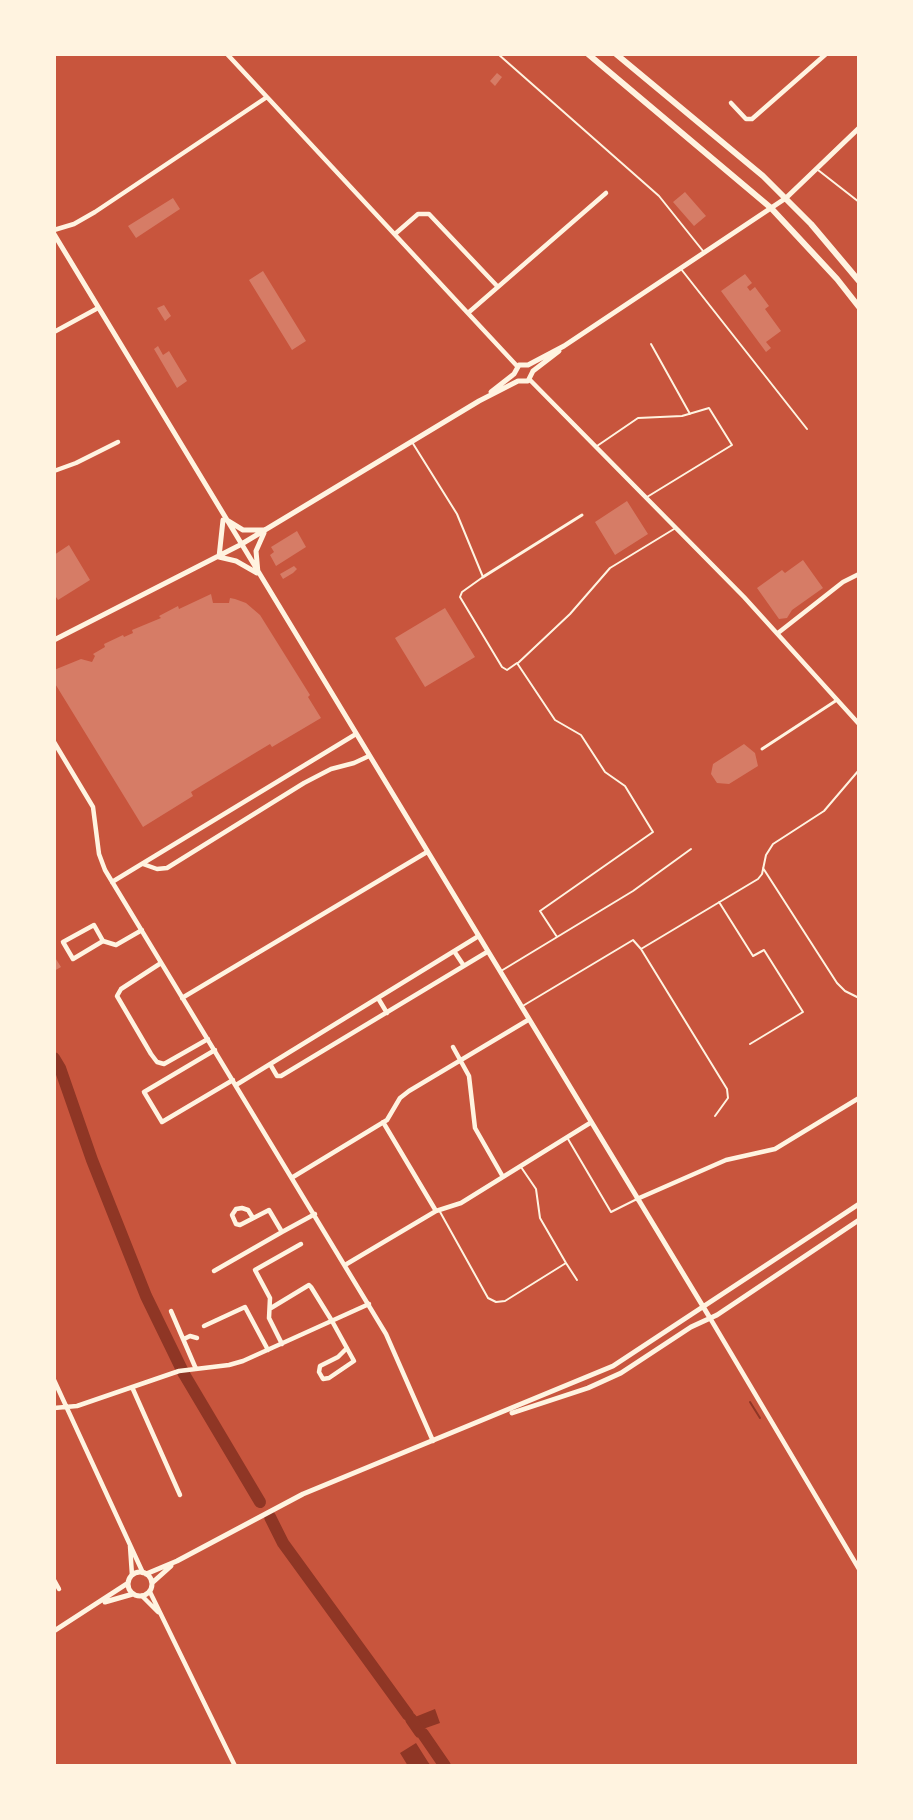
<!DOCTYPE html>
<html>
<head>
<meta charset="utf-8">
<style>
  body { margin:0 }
  #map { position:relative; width:913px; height:1820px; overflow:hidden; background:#c8553d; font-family:"PT Sans",sans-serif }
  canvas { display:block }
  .frame { position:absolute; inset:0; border:56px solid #fff3e0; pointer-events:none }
</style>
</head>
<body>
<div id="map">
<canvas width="913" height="1820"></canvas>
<div class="frame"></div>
</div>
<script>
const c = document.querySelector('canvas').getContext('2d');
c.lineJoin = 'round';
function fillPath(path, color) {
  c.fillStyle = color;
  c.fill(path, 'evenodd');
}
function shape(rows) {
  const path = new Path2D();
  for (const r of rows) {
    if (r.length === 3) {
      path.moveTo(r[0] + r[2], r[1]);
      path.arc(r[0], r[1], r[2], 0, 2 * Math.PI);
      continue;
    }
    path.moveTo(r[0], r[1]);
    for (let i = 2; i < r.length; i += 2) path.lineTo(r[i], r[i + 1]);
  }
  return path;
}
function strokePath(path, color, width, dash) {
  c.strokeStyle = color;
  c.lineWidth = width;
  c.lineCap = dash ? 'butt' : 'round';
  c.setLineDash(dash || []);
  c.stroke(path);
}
fillPath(shape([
  [435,1709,440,1723,423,1729,415,1717],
  [416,1743,428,1762,431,1766,408,1766,400,1753]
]), '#8f3625');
strokePath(shape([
  [750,1402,760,1418]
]), '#8f3625', 2);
strokePath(shape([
  [54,1058,60,1068,92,1160,146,1296,184,1374,260,1502],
  [270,1517,283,1543,408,1715],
  [411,1719,420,1732],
  [423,1734,445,1766]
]), '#8f3625', 12);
fillPath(shape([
  [497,73,502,77,495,86,490,81],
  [685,192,706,216,694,226,673,202],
  [173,198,180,209,136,238,128,226],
  [263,271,306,341,292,350,249,280],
  [745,274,752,283,747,287,750,291,755,287,769,306,765,309,781,331,766,342,771,348,766,352,721,291],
  [164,305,171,316,165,321,157,308],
  [158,346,163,355,169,351,187,381,177,388,154,349],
  [627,501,648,534,615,555,595,522],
  [297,531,306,547,276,566,270,555,274,552,271,547],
  [69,545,90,580,58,600,54,594,54,555],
  [803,560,823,588,792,610,787,618,779,619,757,588,782,570,785,573],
  [294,566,297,569,293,573,283,579,280,574],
  [211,594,213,603,229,603,230,598,235,599,246,603,260,615,310,695,308,697,321,718,272,747,270,744,255,753,191,792,193,796,143,827,54,682,54,670,81,659,92,662,95,656,93,654,105,647,104,644,123,635,124,637,133,633,132,630,161,618,159,616,178,606,179,609],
  [445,608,475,657,425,687,395,638],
  [744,744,755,753,758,766,729,784,717,783,711,774,713,764],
  [54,956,61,967,54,971]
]), '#d67c66');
strokePath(shape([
  [498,54,659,196,703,251],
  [818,170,859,202],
  [681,269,807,429],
  [651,344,690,414],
  [412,442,457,514,483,577,462,592,460,597,502,667,507,670,517,663,555,720,581,735,605,772,625,786,653,832,540,911,557,937],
  [597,446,638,418,682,416,709,408,732,445,647,497],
  [518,663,570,614,610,568,674,529],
  [763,868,837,983,845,991,859,998],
  [719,902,753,956,764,950,803,1012,750,1044],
  [641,949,758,879,762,874,766,855,773,844,824,811,859,770],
  [501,971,633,891,691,849],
  [521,1007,633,940,641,949,727,1089,728,1098,715,1116],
  [568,1139,611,1212,637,1199],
  [439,1210,488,1298,496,1302,505,1301,566,1263,540,1218,536,1189,521,1167],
  [566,1263,577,1280]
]), '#fff3e0', 2);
strokePath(shape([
  [483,577,582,515],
  [762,749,837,700]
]), '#fff3e0', 3);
strokePath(shape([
  [227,54,517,366],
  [731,103,746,119,752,119,826,54],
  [54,230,74,224,95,212,267,97],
  [395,234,418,214,429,214,498,287],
  [468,313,606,193],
  [54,332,98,308],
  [530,380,744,597,859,724],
  [54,471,76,463,118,442],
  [778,633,843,582,859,574],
  [54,742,93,807,99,854,105,870,386,1334,433,1441],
  [143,864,157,869,167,868,304,783,331,769,354,763,369,756],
  [112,882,356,734],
  [103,941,94,925,63,942,73,959,103,941,116,945,142,930],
  [454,951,464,966],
  [161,963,121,989,117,996,151,1054,157,1062,164,1064,208,1039],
  [182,998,427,852],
  [378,998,387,1013],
  [453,1047,469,1076,475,1128,503,1177],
  [215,1050,144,1092,162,1122,233,1080],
  [270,1064,277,1076,281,1076,487,952],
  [236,1085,477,937],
  [383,1122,436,1211],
  [293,1177,387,1120,400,1098,409,1091,528,1020],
  [637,1199,726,1160,775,1149,859,1098],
  [253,1218,248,1210,242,1208,236,1209,232,1215,236,1224,240,1225,269,1210,282,1232,315,1214],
  [345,1265,436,1211,461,1203,590,1123],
  [214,1271,282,1232],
  [271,1308,309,1285,311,1287,332,1321,354,1361,329,1378,323,1379,319,1372,320,1366,338,1357,347,1348],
  [171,1311,196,1369],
  [710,1318,859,1569],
  [204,1326,245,1307,268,1350],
  [184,1339,190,1336,197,1338],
  [282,1344,269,1318,270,1298,255,1270,301,1244],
  [54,1380,143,1573],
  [132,1387,180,1495],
  [54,1408,77,1406,179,1371,229,1365,243,1361,369,1304],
  [130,1546,132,1575],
  [54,1580,59,1589],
  [150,1592,235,1766],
  [142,1596,158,1612]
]), '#fff3e0', 4.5);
strokePath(shape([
  [54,234,710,1318],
  [533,371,559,351],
  [514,374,519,365,528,365,564,346,786,198,859,128],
  [518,381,528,381,533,371],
  [491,392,514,374],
  [225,519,243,530,264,530],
  [219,557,236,561,257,573],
  [219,557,223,520],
  [258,573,256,551,264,533],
  [54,640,240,545,479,401,518,381],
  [512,1413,588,1388,621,1373,691,1327,717,1315,859,1220],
  [140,1584,12],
  [146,1574,177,1561,303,1494,613,1366,859,1204],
  [152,1583,171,1566],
  [105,1602,133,1594],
  [54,1631,128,1583]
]), '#fff3e0', 5);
strokePath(shape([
  [588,54,771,208,837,279,859,307],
  [616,54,763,176,811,224,859,281]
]), '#fff3e0', 6);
</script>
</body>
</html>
